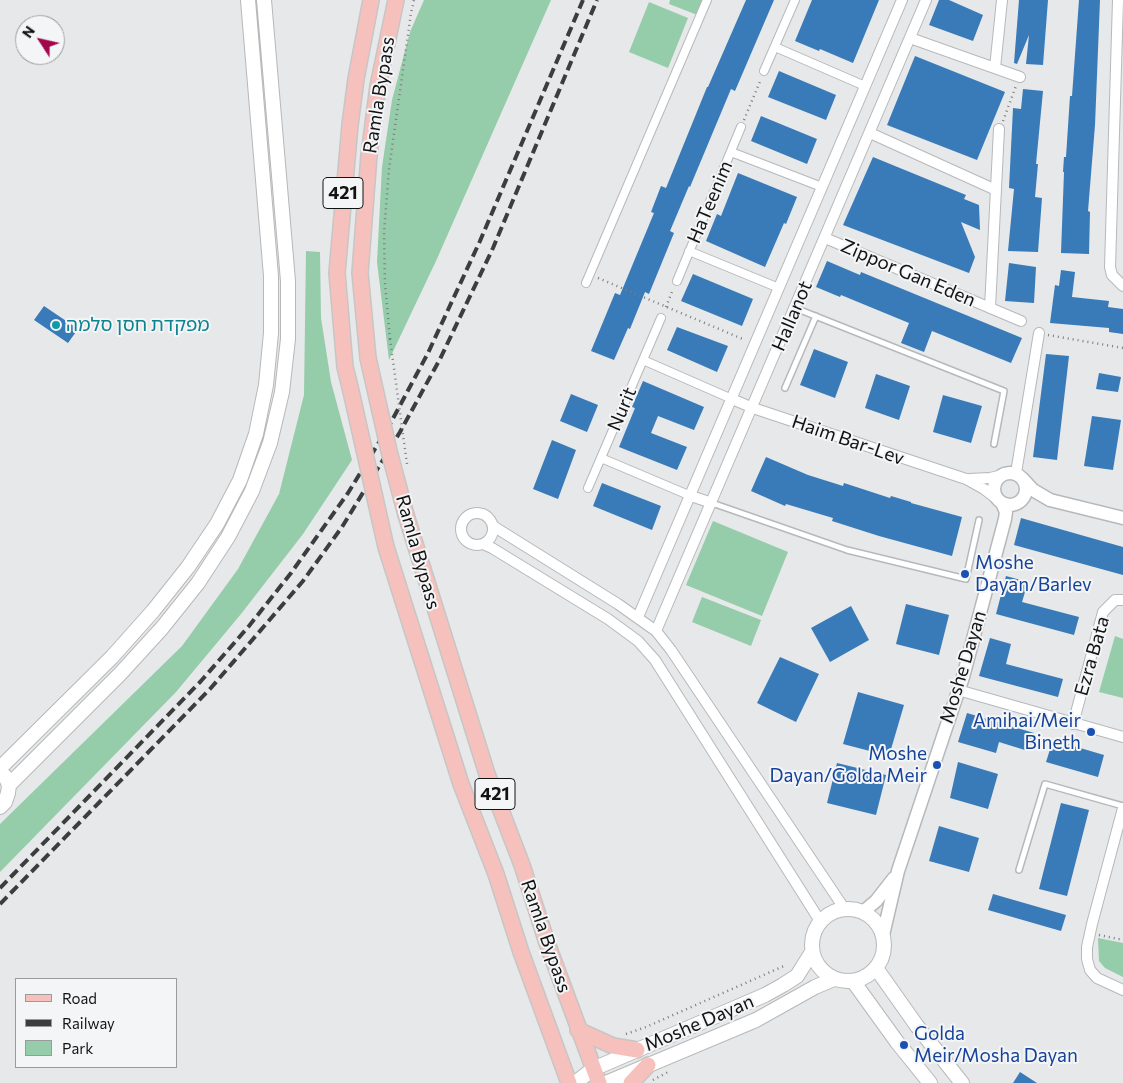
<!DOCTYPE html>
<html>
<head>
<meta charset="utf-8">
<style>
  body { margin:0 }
  #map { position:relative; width:1123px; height:1083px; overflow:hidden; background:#e6e8ea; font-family:Commissioner,sans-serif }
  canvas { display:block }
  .legend { position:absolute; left:15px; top:978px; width:162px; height:90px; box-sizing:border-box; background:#f3f5f7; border:1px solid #999b9c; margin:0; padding:6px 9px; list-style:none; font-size:15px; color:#121313 }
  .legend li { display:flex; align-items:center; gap:10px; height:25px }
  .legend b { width:25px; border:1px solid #999b9c }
  .north { position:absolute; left:15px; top:15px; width:50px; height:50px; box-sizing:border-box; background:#f3f5f7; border:1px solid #999b9c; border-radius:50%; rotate:305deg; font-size:14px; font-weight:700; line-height:20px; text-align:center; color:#121313 }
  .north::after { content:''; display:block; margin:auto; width:18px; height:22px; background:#a0084b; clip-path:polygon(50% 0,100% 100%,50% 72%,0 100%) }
</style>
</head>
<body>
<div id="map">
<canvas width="1123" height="1083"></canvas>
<ul class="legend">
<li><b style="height:6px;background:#f6c1bc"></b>Road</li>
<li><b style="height:6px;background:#3c3d3e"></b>Railway</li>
<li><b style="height:14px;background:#95ccaa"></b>Park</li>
</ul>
<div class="north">N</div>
</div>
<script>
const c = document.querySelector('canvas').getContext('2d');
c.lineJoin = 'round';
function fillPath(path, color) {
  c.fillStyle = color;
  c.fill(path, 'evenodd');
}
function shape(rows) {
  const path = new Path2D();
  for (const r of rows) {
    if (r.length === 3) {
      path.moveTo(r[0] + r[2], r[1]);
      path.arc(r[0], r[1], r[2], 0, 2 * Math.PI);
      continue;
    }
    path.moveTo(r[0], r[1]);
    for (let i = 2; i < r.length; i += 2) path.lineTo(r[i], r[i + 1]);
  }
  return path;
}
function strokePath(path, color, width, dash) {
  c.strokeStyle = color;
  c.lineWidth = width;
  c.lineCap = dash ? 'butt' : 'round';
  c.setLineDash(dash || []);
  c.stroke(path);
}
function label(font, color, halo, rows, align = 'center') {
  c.font = font + ' Commissioner,"Noto Sans Hebrew",sans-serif';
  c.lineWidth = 4;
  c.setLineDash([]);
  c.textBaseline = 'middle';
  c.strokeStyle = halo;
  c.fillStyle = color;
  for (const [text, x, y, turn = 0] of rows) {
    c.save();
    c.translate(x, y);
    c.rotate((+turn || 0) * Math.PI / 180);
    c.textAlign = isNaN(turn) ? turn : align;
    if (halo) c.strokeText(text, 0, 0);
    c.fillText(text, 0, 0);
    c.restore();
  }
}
fillPath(shape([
  [424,0,551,0,436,261,389,360,377,262,382,167,392,100,410,32],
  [670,0,707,0,700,16,669,4],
  [649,2,688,18,668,68,629,52],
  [306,251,320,252,321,318,331,382,352,460,303,534,241,614,176,692,0,872,0,824,182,646,238,569,279,494,304,395],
  [713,521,788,552,762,616,686,585],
  [702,597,761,620,751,646,692,622],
  [1115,636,1123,639,1123,698,1099,692],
  [1098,938,1123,943,1123,977,1105,968,1099,961]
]), '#95ccaa');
fillPath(shape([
  [746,0,774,0,735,91,731,89,690,187,689,186,670,231,674,233,649,294,645,292,630,329,628,328,614,360,591,351,615,293,620,295,654,213,651,212,661,186,666,188,707,87,708,87],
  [812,0,879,0,853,63,820,49,819,51,795,41],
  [939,0,949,0,983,15,973,41,929,25],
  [1019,0,1048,0,1043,65,1026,64,1029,35,1017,64,1014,63],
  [1079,0,1100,0,1095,125,1088,211,1090,212,1089,254,1061,253,1064,172,1063,172,1064,157,1066,157,1070,96,1072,96],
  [915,56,1005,92,977,160,887,125],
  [779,71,836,95,826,120,768,97],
  [1023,89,1043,91,1036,164,1038,164,1035,197,1042,198,1038,252,1008,251,1014,189,1009,188,1013,108,1021,109],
  [761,116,817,139,807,164,751,141],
  [873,157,966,195,964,199,979,205,980,230,961,222,975,257,969,273,843,225],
  [738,173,797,197,786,224,784,223,765,267,706,241,717,214,721,216],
  [827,261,860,275,861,272,1022,338,1011,363,932,331,924,352,901,343,909,323,841,295,840,297,816,287],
  [1009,263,1036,267,1034,303,1005,301],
  [1061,270,1075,272,1072,297,1109,301,1108,307,1123,309,1123,334,1109,332,1109,328,1050,323,1055,285,1059,286],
  [693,274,753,299,742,326,681,301],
  [44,306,78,329,68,343,34,320],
  [677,327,728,346,717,372,667,350],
  [814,349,848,362,835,398,800,385],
  [1046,354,1069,356,1057,460,1033,457],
  [1099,373,1121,377,1118,392,1096,389],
  [876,374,910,386,899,420,865,408],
  [643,381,704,407,694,430,658,416,651,433,687,447,677,470,619,447,635,408,632,407],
  [571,394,598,405,587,432,560,421],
  [943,395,982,406,971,443,933,432],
  [1092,416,1121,420,1113,470,1084,466],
  [552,440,576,450,558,499,533,489],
  [766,457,808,475,843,486,844,483,890,498,891,496,911,502,911,503,962,517,952,556,879,536,832,521,833,518,786,504,785,506,751,491],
  [602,483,661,506,652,530,593,506],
  [1021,518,1123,547,1123,575,1014,545],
  [1006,576,1028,582,1022,602,1079,617,1074,635,996,614],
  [906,604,949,615,939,655,896,644],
  [851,606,869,640,830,662,811,628],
  [990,638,1011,644,1006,664,1063,679,1058,697,979,676],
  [780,657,819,674,796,722,757,703],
  [858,692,904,705,889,756,843,744],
  [967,713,1034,733,1028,751,999,742,996,753,958,742],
  [1053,740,1104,755,1098,777,1046,762],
  [958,762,998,774,988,809,950,798],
  [837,763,886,775,876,815,827,803],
  [1061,803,1089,810,1067,896,1039,889],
  [939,826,979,838,969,872,929,861],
  [993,894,1066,915,1061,931,988,910],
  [1020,1072,1037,1083,1013,1083]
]), '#397ab8');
const service = shape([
  [795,308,1004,391,994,444],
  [785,388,816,316],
  [712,503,847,550,966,579,979,520],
  [1019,870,1045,784,1123,806]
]);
const pedestrian = shape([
  [775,47,865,86],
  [764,71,795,0],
  [731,152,822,187],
  [689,251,779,288],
  [677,281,741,127],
  [586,283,707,0],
  [643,360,732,399],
  [601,458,691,496],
  [588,488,661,318]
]);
const minor = shape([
  [1118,0,1110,267,1112,275,1123,286],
  [910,38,1020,77],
  [995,68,1002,0],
  [870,133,996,190],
  [825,238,1021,321],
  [990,308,999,129],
  [732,399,753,408,966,479,984,489,997,499],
  [1016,473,1039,333],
  [969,479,990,478,999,476],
  [691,496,712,503],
  [477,529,16],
  [493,526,618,604,656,631,671,650,844,908],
  [483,544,492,548,608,619,638,641,655,660,820,921],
  [638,617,902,0],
  [656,631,926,0],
  [958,690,1123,737],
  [1073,724,1103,612,1115,600,1123,600],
  [1123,808,1092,924,1087,947,1087,959,1090,970,1097,978,1123,990]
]);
const tertiary = shape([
  [1010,489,16],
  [1022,478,1033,490,1050,500,1123,518],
  [863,912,876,901,894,878],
  [883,935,898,871,963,677,1005,519,1006,512,1002,503]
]);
const secondary = shape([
  [0,768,112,657,153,611,188,567,217,524,240,480,256,434,266,385,271,333,271,276,248,0],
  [9,785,120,674,162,628,198,583,228,537,252,491,270,443,282,392,288,339,288,281,264,0],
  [0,807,5,802,8,793,9,785,5,776],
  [848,945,36],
  [876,968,917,1026,962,1083],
  [853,981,897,1042,930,1083],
  [575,1083,593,1069,765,995,783,985,797,976,812,952],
  [606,1083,756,1020,815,987,834,979]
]);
const primary = shape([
  [368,358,360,273,369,155,378,86,396,0],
  [350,387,345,367,337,273,350,125,356,79,371,0],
  [406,515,487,774,522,865,547,943,599,1083],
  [386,547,461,784,496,874,521,952,569,1083],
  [578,1030,613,1046,637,1050],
  [631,1083,648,1065]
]);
strokePath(service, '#b6b8ba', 8);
strokePath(pedestrian, '#b6b8ba', 10);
strokePath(minor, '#b6b8ba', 12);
strokePath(tertiary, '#b6b8ba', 15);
strokePath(secondary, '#b6b8ba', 16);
strokePath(primary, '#c6c6c6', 18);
strokePath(shape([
  [744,120,761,79],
  [1003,121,1016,86],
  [598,278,745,340],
  [666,307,673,289],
  [1048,335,1123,348],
  [390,339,385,283,384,233,389,169,411,13,414,0],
  [1099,935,1123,940],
  [626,1034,646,1027,784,966],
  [653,1080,670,1071]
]), '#7b7d7e', 2.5, [1, 4]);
strokePath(service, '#fff', 5);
strokePath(pedestrian, '#fff', 8);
strokePath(minor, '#fff', 10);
strokePath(tertiary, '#fff', 12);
strokePath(secondary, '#fff', 14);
strokePath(primary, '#f6c1bc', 15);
strokePath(shape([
  [0,888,201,681,249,626,291,573,348,493,389,426,428,353,480,241,583,0],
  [0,904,210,689,303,581,342,527,400,432,440,359,493,248,597,0]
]), '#3c3d3e', 4, [10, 5]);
const primaryBridge = shape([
  [368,358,389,451,406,515],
  [350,387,386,547]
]);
strokePath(primaryBridge, '#c6c6c6', 18, []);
strokePath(shape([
  [390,339,407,464]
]), '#7b7d7e', 2.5, [1, 4]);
strokePath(primaryBridge, '#f6c1bc', 15);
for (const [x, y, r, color] of [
  [56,325,5,"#0f9aa8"],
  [965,574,5,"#1a4fb4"],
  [1091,732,5,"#1a4fb4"],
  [937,765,5,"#1a4fb4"],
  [904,1045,5,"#1a4fb4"]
]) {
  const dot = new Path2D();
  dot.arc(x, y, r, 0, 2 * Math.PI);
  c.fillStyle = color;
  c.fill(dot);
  strokePath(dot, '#f3f5f7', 2);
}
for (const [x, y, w] of [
  [343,193,40],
  [495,794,40]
]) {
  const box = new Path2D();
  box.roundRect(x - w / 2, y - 15.5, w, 31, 4);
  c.fillStyle = '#f3f5f7';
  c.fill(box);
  strokePath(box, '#121313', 1);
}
label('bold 18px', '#121313', null, [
  ["421",343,193],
  ["421",495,794]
]);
label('19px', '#121313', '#f3f5f7', [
  ["Ramla Bypass",379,95,-81],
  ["HaTeenim",710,202,-67],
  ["Zippor Gan Eden",908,273,23],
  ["HaIlanot",792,316,-67],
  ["Nurit",622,409,-67],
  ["Haim Bar-Lev",848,440,19],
  ["Ramla Bypass",418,552,74],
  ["Ezra Bata",1092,656,-74],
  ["Moshe Dayan",963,667,-73],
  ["Ramla Bypass",546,936,71],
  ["Moshe Dayan",699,1023,-23]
]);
label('19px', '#0d838f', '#f3f5f7', [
  ["מפקדת חסן סלמה",66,325]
], 'left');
label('19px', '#164399', '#f3f5f7', [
  ["Moshe",975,563],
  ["Dayan/Barlev",975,585],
  ["Amihai/Meir",1081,721,"right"],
  ["Bineth",1081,743,"right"],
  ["Moshe",927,754,"right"],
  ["Dayan/Golda Meir",927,776,"right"],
  ["Golda",914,1034],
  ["Meir/Mosha Dayan",914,1056]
], 'left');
</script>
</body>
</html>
